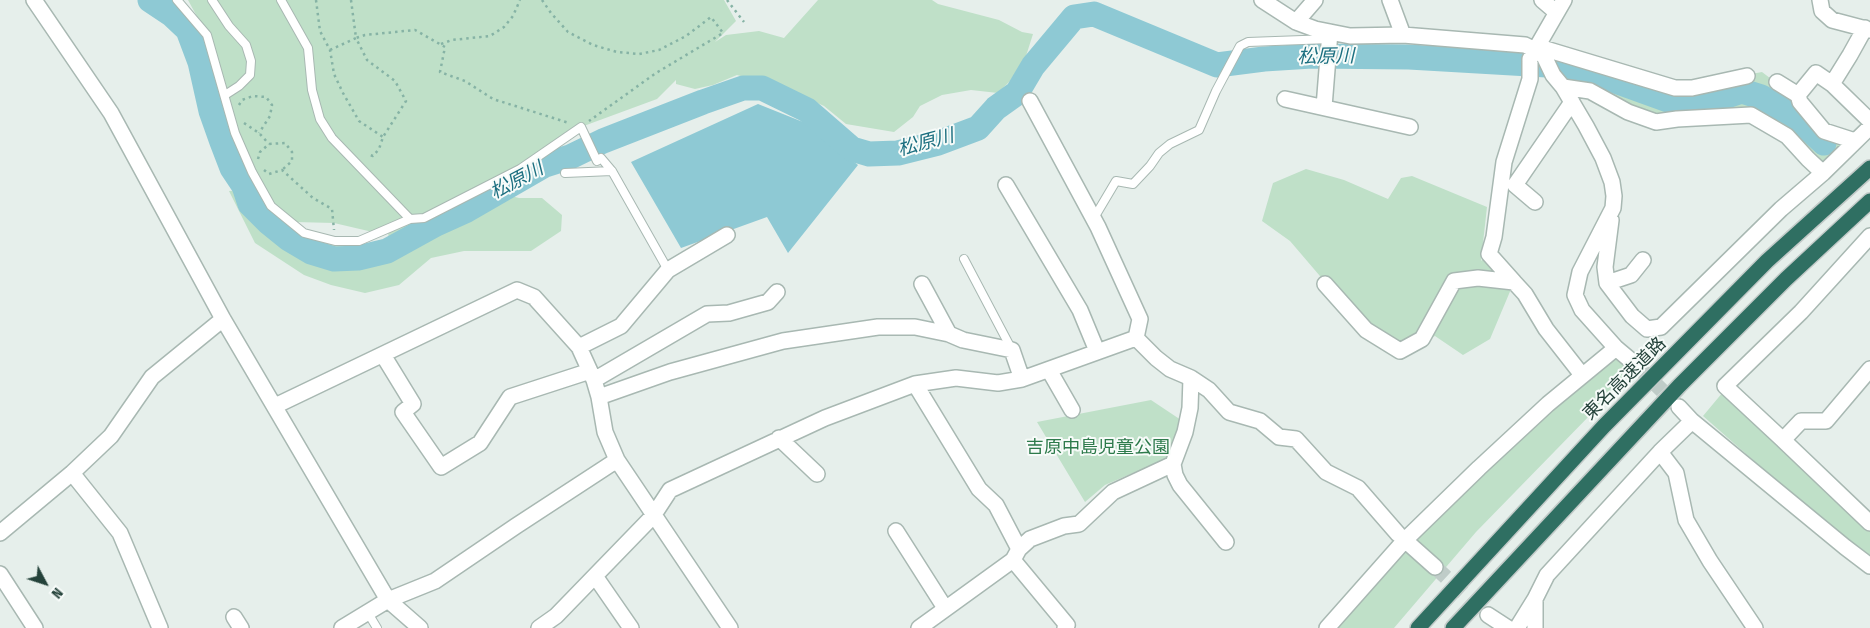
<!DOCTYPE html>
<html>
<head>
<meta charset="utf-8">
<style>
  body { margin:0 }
  #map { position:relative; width:1870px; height:628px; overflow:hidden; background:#e6efeb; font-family:"Fira Sans Condensed",sans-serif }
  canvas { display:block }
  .north { position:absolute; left:20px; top:558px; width:50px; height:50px; -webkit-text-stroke:4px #f7fbf9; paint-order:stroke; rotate:130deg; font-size:14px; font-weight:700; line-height:20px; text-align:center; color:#24423a }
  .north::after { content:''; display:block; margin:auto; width:18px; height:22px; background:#24423a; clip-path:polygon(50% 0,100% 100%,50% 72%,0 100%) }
</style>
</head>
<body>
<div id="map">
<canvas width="1870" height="628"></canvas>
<div class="north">N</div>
</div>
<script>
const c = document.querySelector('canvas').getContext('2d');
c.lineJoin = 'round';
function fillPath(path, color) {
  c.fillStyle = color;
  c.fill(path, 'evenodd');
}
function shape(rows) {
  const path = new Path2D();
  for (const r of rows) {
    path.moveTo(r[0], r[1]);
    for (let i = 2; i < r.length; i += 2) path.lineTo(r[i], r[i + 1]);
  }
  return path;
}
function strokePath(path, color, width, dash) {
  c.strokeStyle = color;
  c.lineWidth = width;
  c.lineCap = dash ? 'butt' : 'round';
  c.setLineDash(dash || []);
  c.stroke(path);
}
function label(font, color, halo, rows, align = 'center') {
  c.font = font + ' "Fira Sans Condensed","Noto Sans JP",sans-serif';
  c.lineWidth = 4;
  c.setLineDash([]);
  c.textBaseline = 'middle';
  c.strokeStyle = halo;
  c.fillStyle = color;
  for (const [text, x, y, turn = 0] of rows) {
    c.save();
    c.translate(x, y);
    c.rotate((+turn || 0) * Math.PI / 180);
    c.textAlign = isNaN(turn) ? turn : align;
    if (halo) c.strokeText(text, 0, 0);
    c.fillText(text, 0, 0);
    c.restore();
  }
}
fillPath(shape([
  [188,0,724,0,736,21,715,42,726,35,759,31,784,38,818,0,932,0,938,4,999,20,1022,32,1033,34,1026,56,1010,81,998,93,971,90,942,95,920,106,913,117,894,132,846,124,824,106,789,90,737,75,713,85,695,89,676,84,676,80,657,99,581,127,484,189,519,198,542,198,562,215,561,231,531,251,464,251,431,258,399,285,365,293,331,285,304,275,255,243,229,191,245,190,289,239,389,246,388,229,377,233,334,223,295,222,256,196,217,96,207,35],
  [1549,53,1669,89,1762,72,1850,139,1819,164,1766,119,1653,121,1562,85],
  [1306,169,1344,180,1388,199,1401,178,1412,176,1487,207,1481,261,1485,257,1514,282,1490,339,1463,355,1435,336,1400,351,1343,303,1290,241,1262,221,1273,183],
  [1618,359,1633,371,1476,532,1394,628,1327,628,1398,548,1606,360],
  [1723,392,1772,432,1870,532,1870,569,1846,542,1703,416],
  [1151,400,1184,422,1168,458,1105,485,1085,502,1037,422]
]), '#bfe0c8');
fillPath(shape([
  [758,104,803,122,858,165,788,253,767,217,681,248,631,162]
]), '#8ec9d4');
strokePath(shape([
  [150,0,171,14,188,30,200,62,211,111,222,142,232,168,244,186,250,204,268,222,289,239,311,252,334,259,358,258,387,251,436,224,467,210,545,165,570,157,603,141,703,102,743,88,762,88,807,110,852,149,869,154,898,153,938,143,978,128,996,108,1017,93,1033,66,1074,17,1094,14,1217,65,1264,59,1312,56,1409,57,1564,66,1607,78,1668,100,1709,102,1742,91,1761,97,1795,116,1824,143]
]), '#8ec9d4', 25);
strokePath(shape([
  [1635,364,1678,406],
  [1435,567,1485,613]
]), '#bfccc8', 15, [15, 8]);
const lane = shape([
  [177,0,207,35,235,133,252,172,271,206,304,233,335,241,359,241,410,219],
  [212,0,229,26,246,45,251,61,250,75,239,86,225,95],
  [281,0,308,48,312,90,320,119,332,138,410,219,424,218,520,169,581,127,597,161,601,158,612,171,668,270],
  [565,173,612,171],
  [1094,218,1116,181,1133,184,1150,166,1159,153,1170,144,1199,130,1216,91,1240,46,1248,42,1330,39],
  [964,259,1012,350],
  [368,613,377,628]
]);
const street = shape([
  [34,0,111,113,223,319,388,600,420,628],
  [1262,0,1296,22,1315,29,1350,36,1403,35,1525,45,1543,54,1553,75,1563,87,1586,126,1603,158,1612,182,1614,196,1613,208,1580,272,1575,295,1582,310,1616,348,1635,364],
  [1390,0,1403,35],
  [1542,0,1556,12],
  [1820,0,1822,11,1832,20,1870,30],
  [1296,22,1315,0],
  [1865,28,1850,55,1832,84,1870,121],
  [1539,47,1675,88,1692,88,1747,76],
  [1777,82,1798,95],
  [1832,84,1816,73,1798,95,1800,102,1824,131,1855,141],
  [1563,87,1590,91,1628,112,1656,122,1677,119,1751,115,1787,136,1808,159,1823,173],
  [1285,99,1410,127],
  [1324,107,1330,32],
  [1006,185,1080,310,1097,351],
  [1535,202,1515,185,1572,102],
  [1611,220,1605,267,1607,283,1632,316,1647,329,1661,327,1781,209,1823,173,1870,127],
  [1514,282,1525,294,1546,329,1582,375],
  [1607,283,1631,275,1643,260],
  [922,284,949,334],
  [1325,284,1366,330,1400,351,1422,339,1454,281,1478,278,1514,282,1489,254,1494,237,1504,162,1530,79,1530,59,1564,0],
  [579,347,621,326,668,270,727,235],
  [383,355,413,404,403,412,441,467,480,443,510,397,590,371],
  [1870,369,1826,421,1801,421,1783,440,1870,523],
  [1049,370,1072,410],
  [1191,378,1209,390,1229,412,1260,421,1279,437,1296,439,1326,472,1358,488,1398,534,1435,567],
  [594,380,707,314,729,313,768,302,777,292],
  [915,384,979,489,996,505,1019,549],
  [599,397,670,372,783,341,878,327,915,327,949,334,963,340,1012,350,1022,379],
  [275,406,517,290,534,297,579,347,594,380,599,397,605,432,617,460,730,628],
  [1679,407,1692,421,1845,547,1870,566],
  [779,438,817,474],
  [1783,440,1725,386,1801,312,1870,236],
  [1660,452,1676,473,1686,520,1710,561,1755,628],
  [1173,464,1175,475,1180,485,1226,542],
  [72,473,120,533,160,628],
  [896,531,945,608],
  [0,533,72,473,111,436,152,377,223,319],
  [1013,560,1067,625,1065,628],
  [0,574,35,628],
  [595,576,631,628],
  [1488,615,1508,628],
  [234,617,241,628],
  [342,628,388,600,435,581,516,526,617,460],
  [539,628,556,616,653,516,670,490,825,418,915,384,956,378,998,383,1022,379,1136,338],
  [919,628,1013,560,1019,549,1030,539,1064,526,1079,524,1113,492,1173,464,1185,432,1190,408,1191,378,1170,369,1156,358,1136,338,1140,319,1098,227,1030,101],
  [1327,628,1405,540,1479,468,1548,404,1616,348],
  [1517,628,1535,599],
  [1535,628,1535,599,1547,575,1660,452,1692,421]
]);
const highway = shape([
  [1418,628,1604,426,1767,261,1870,168],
  [1453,628,1679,386,1786,279,1870,201]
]);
strokePath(lane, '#a8b8b2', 10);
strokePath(street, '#a8b8b2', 18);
strokePath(highway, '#c2cac8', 18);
strokePath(shape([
  [316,0,320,31,330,50,334,74,343,93,359,121,383,137],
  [351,0,356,38,365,35,415,30,445,47,440,72,465,81,493,99,569,123],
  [542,0,551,13,568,32,593,45,617,52,639,54,659,50,686,36,711,17,723,33,656,73,589,121],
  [727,0,744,22],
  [441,44,452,40,490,36,504,27,513,16,520,0],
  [330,50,356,38,367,60,395,81,406,101,383,137,379,149,373,156,367,154],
  [239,105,242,100,253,96,266,97,272,105,270,116,259,133],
  [244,123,259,133,269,144],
  [258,159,260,152,269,144,285,143,292,152,292,161,282,170],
  [264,170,269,174,282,170,313,198,332,209,334,230]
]), '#86b3a5', 2.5, [2.5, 4]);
strokePath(lane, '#fff', 8);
strokePath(street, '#fff', 15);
strokePath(highway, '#2f6f62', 15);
label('18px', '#24423a', '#f7fbf9', [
  ["東名高速道路",1625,379,-45]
]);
label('18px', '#2d7a4b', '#f7fbf9', [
  ["吉原中島児童公園",1098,448]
]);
label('italic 19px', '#1c6f80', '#f7fbf9', [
  ["松原川",1326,57,-1],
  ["松原川",926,143,-15],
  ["松原川",517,181,-28]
]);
</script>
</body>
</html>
